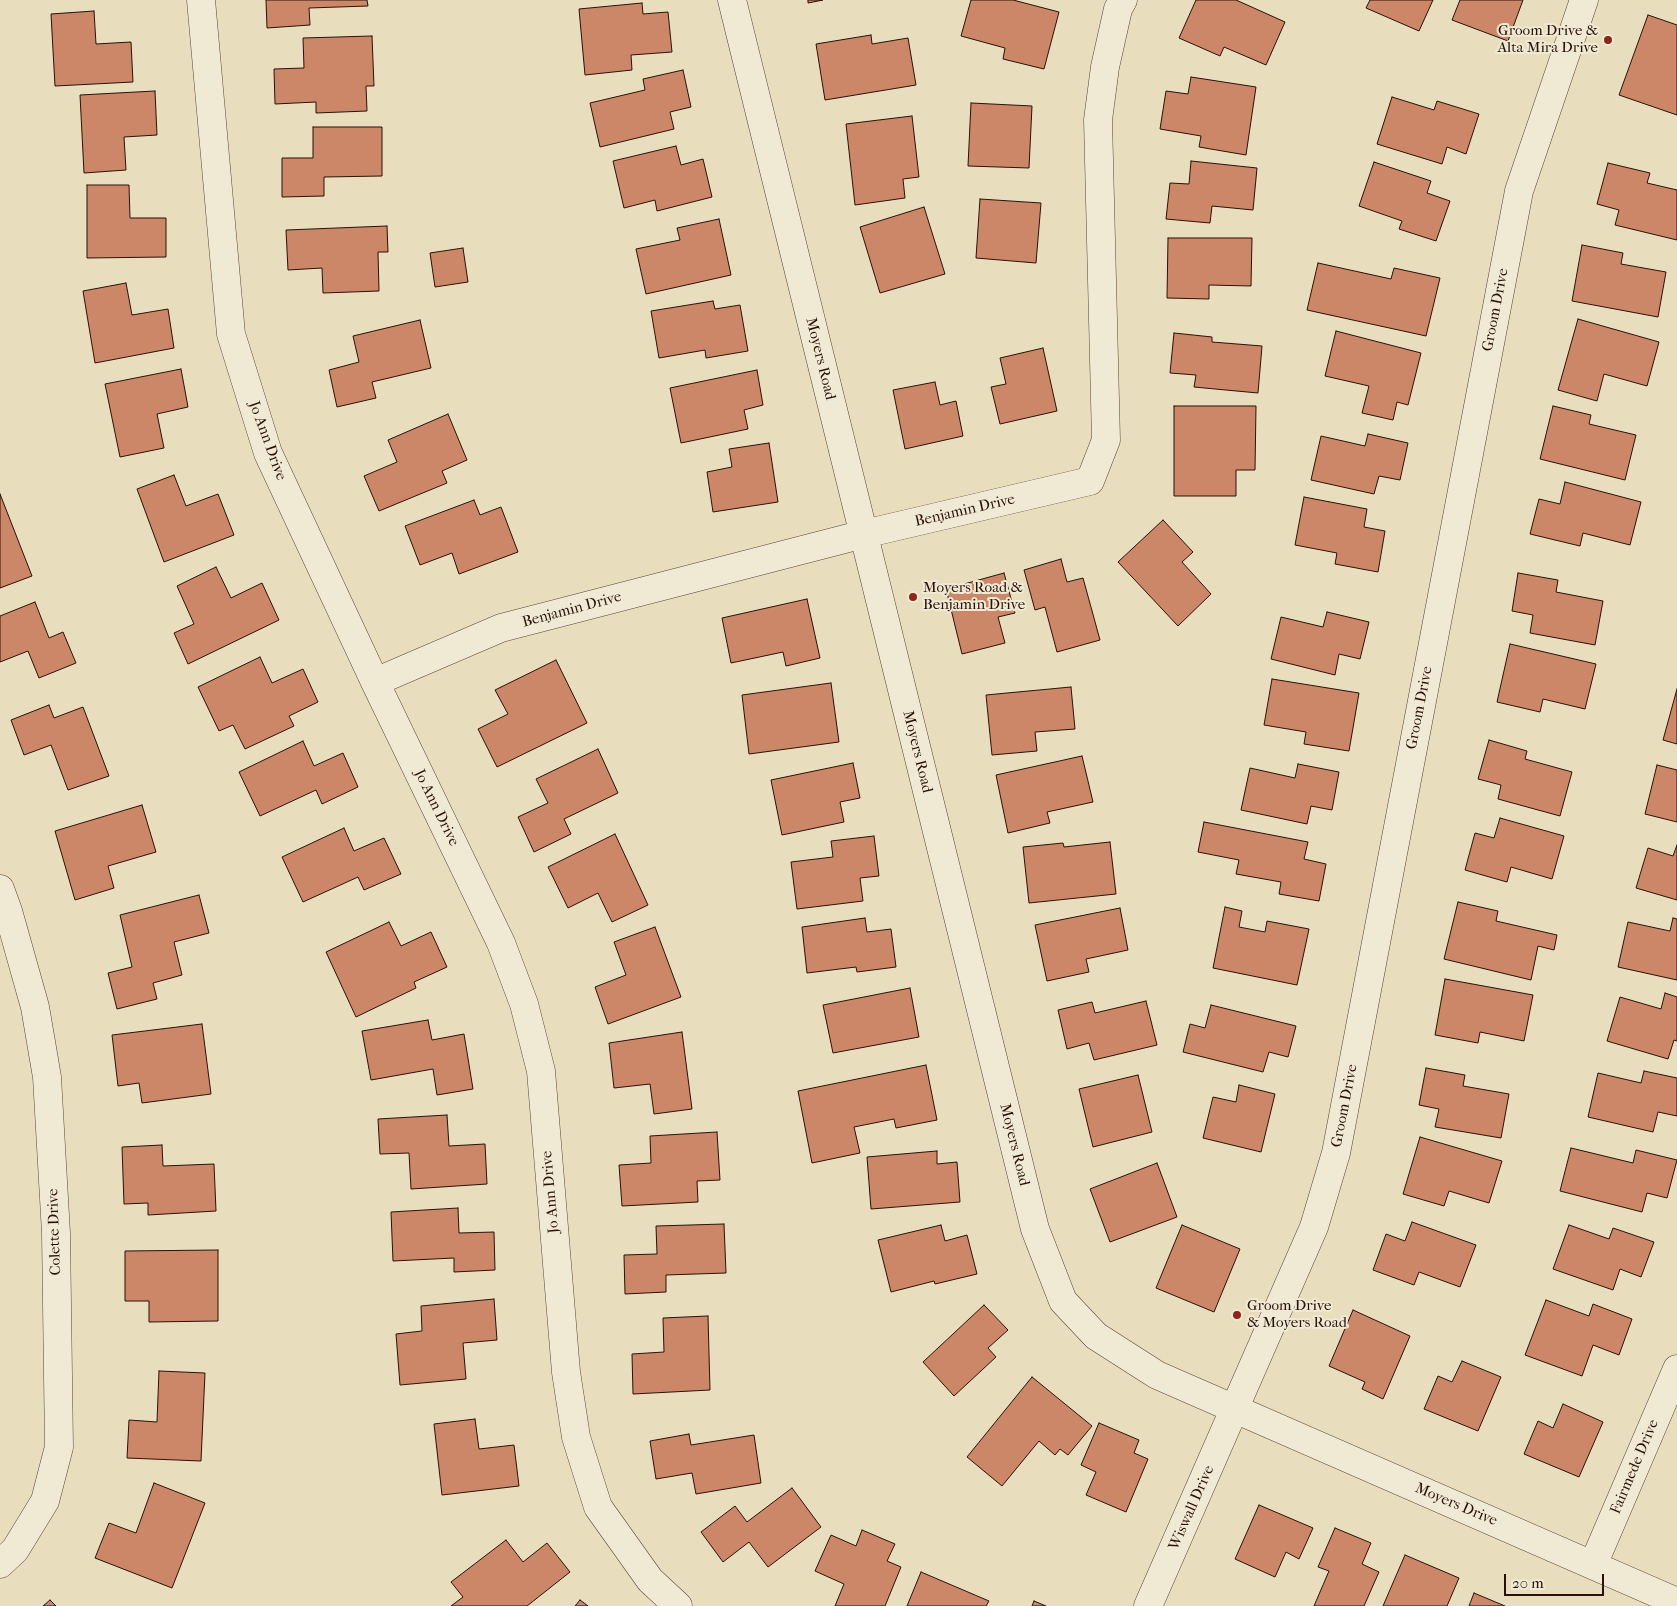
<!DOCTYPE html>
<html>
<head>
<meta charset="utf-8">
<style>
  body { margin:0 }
  #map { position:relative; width:1677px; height:1606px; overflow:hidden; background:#e8debe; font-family:"IM FELL French Canon",serif }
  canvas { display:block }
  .scale { position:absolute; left:1504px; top:1574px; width:100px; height:22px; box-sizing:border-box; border:2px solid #2a1107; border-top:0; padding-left:6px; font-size:15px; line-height:18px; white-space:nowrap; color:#2a1107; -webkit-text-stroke:4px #f0ead5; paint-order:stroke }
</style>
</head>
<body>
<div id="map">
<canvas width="1677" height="1606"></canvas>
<div class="scale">20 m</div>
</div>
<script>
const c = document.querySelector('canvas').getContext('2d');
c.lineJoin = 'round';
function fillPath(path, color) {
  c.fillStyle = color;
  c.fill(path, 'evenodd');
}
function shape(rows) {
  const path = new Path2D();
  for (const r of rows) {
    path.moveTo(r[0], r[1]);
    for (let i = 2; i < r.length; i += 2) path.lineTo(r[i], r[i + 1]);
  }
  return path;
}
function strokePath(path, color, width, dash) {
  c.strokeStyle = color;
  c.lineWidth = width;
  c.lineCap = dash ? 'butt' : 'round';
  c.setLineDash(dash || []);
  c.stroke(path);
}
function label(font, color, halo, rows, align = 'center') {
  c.font = font + ' "IM FELL French Canon",serif';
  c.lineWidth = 4;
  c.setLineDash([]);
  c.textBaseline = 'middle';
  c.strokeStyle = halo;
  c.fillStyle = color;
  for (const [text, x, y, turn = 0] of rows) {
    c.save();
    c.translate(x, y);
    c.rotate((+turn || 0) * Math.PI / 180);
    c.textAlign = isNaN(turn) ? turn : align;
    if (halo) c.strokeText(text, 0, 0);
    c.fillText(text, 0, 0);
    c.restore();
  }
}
const building = shape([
  [266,0,367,0,368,6,309,8,310,25,267,28,266,0],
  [808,0,823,0,808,3,808,0],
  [971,0,1013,0,1059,12,1044,69,1003,59,1005,48,961,36,971,0],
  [1196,0,1236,0,1285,22,1266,65,1224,47,1220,56,1179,38,1196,0],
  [1370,0,1433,0,1419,31,1366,8,1370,0],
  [1460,0,1523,0,1508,41,1452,20,1460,0],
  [642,3,643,14,668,12,672,52,631,55,632,70,585,75,579,9,642,3],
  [94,11,96,44,131,42,133,82,55,86,51,14,94,11],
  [1648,15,1677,25,1677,115,1619,95,1648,15],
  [871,35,872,44,908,38,916,85,825,100,816,44,871,35],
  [372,36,374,86,366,86,367,111,316,113,316,102,275,104,274,69,304,68,303,38,372,36],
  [683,70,691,107,670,112,674,129,600,147,590,103,645,90,643,79,683,70],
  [1191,77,1256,87,1246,155,1199,147,1201,136,1160,129,1166,91,1188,94,1191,77],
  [155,91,157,135,124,137,126,170,84,173,80,95,155,91],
  [1392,97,1434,110,1437,101,1479,114,1466,154,1447,147,1442,164,1377,144,1392,97],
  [971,103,1032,106,1029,168,968,166,971,103],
  [912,116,919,177,903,179,905,198,855,205,846,124,912,116],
  [313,127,382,127,382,176,324,177,324,196,282,197,282,158,313,158,313,127],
  [676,146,681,165,703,159,712,197,657,211,655,200,624,208,613,161,676,146],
  [1191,161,1257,168,1253,210,1212,206,1210,223,1166,219,1170,183,1189,184,1191,161],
  [1374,162,1431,181,1427,193,1450,201,1436,241,1399,229,1402,221,1359,206,1374,162],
  [1608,163,1650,173,1647,183,1677,190,1677,240,1615,225,1619,210,1597,204,1608,163],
  [87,185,129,185,130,218,166,218,166,257,87,258,87,185],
  [980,199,1041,203,1036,263,976,258,980,199],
  [924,207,945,274,880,293,860,227,924,207],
  [719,219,731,275,646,294,636,249,680,240,677,228,719,219],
  [387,226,388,252,378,252,379,291,323,293,322,268,288,270,286,230,387,226],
  [1168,238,1252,238,1251,286,1209,285,1209,299,1167,298,1168,238],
  [1582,245,1623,253,1621,264,1666,272,1658,317,1572,301,1582,245],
  [463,248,468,282,435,287,430,253,463,248],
  [1318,263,1391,279,1394,268,1440,278,1426,336,1307,310,1318,263],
  [126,283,132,315,168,309,174,348,95,363,83,291,126,283],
  [713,301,715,309,740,305,748,351,706,358,705,350,659,358,651,311,713,301],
  [1578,319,1659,342,1647,386,1604,374,1597,401,1558,390,1578,319],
  [420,320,431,368,372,382,376,398,337,407,329,370,359,362,353,336,420,320],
  [1336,331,1421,353,1408,405,1397,402,1393,420,1362,413,1369,386,1325,376,1336,331],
  [1174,333,1212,337,1212,342,1262,346,1258,393,1194,387,1196,375,1170,373,1174,333],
  [1043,348,1057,411,1000,424,991,387,1006,384,1000,358,1043,348],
  [181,369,188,407,157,414,164,448,120,457,105,384,181,369],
  [757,370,763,405,744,410,748,429,681,443,670,388,757,370],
  [935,382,940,405,956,401,963,436,905,449,893,390,935,382],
  [1174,406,1256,406,1255,470,1236,470,1236,496,1174,496,1174,406],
  [1553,406,1591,415,1589,424,1636,435,1625,480,1540,459,1553,406],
  [448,414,467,460,442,471,447,483,379,511,364,476,397,462,388,440,448,414],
  [1368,434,1408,443,1400,480,1379,476,1374,494,1311,480,1321,436,1365,446,1368,434],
  [769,443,778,502,713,512,707,472,732,467,729,449,769,443],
  [174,475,186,506,218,494,234,535,164,562,137,489,174,475],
  [1565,482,1641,502,1630,545,1583,533,1580,546,1530,534,1539,499,1560,504,1565,482],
  [0,494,32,576,0,588,0,494],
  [1304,497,1367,509,1364,527,1385,531,1378,572,1335,564,1337,553,1295,545,1304,497],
  [474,500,480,515,501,507,518,552,459,574,452,553,420,565,405,526,474,500],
  [1163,520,1193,552,1182,562,1211,594,1178,626,1118,562,1163,520],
  [1061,559,1067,582,1083,578,1100,640,1057,652,1045,607,1035,610,1024,570,1061,559],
  [216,567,231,598,262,583,279,620,188,664,174,633,194,624,177,586,216,567],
  [1004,573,1015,613,998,617,1005,643,962,654,946,589,1004,573],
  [1518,573,1558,580,1556,592,1603,601,1595,645,1530,633,1533,615,1512,611,1518,573],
  [807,599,820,658,786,666,783,652,731,663,722,618,807,599],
  [35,602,49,638,63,632,76,663,39,678,28,651,0,662,0,616,35,602],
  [1327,612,1369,622,1360,659,1339,654,1335,675,1271,659,1281,617,1323,627,1327,612],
  [1510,644,1596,664,1585,709,1543,699,1540,712,1497,702,1510,644],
  [260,657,272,683,303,669,318,702,289,716,294,726,245,749,233,725,219,731,198,687,260,657],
  [556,660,587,723,497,767,478,729,508,714,495,690,556,660],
  [1272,679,1359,693,1349,751,1304,744,1306,732,1264,725,1272,679],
  [831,683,839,742,749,754,742,695,831,683],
  [1071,687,1075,729,1035,732,1037,751,992,755,986,695,1071,687],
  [1677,689,1677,744,1663,740,1677,689],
  [49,705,54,718,83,707,109,776,68,790,51,745,24,755,11,720,49,705],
  [1489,740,1527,751,1525,759,1572,772,1560,816,1498,799,1501,785,1478,779,1489,740],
  [303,741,314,766,343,753,358,787,322,804,316,790,260,816,239,772,303,741],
  [598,749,618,793,564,819,571,834,534,852,518,817,548,803,536,779,598,749],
  [1082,756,1093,802,1047,812,1050,823,1008,833,996,775,1082,756],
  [853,763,860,798,840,802,844,822,782,835,771,780,853,763],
  [1298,764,1339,772,1332,810,1311,806,1307,824,1241,810,1250,768,1295,778,1298,764],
  [1657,765,1677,770,1677,822,1645,814,1657,765],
  [142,805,156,852,108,866,114,888,75,900,55,831,142,805],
  [1500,818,1564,836,1552,879,1511,867,1507,882,1465,870,1475,833,1494,838,1500,818],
  [1204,822,1308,842,1304,859,1326,864,1319,901,1279,894,1281,882,1236,874,1239,860,1198,852,1204,822],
  [344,828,354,851,384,838,401,874,364,890,358,877,303,902,282,857,344,828],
  [615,834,648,905,612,922,598,893,568,908,548,867,615,834],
  [874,836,879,876,860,878,863,901,797,909,791,862,833,857,831,841,874,836],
  [1110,842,1116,894,1029,903,1023,847,1063,843,1064,847,1110,842],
  [1677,845,1677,900,1636,888,1648,848,1673,856,1677,845],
  [199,895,209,933,174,942,182,975,153,983,157,999,117,1009,108,973,132,967,120,915,199,895],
  [1458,902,1498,911,1496,921,1557,935,1554,950,1538,946,1531,980,1444,959,1458,902],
  [1225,907,1242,911,1239,927,1265,932,1267,921,1309,929,1297,985,1213,968,1225,907],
  [1120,908,1128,950,1086,959,1089,972,1047,981,1035,925,1120,908],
  [865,918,867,932,891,929,896,967,857,972,856,967,807,973,802,927,865,918],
  [1673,918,1677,919,1677,980,1618,967,1628,922,1670,931,1673,918],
  [389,922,401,946,431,932,447,967,414,982,416,988,356,1017,326,952,389,922],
  [655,927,681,997,608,1024,595,987,626,975,614,942,655,927],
  [1445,979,1533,995,1524,1041,1480,1032,1478,1043,1435,1035,1445,979],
  [910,988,919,1037,833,1053,823,1005,910,988],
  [1665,993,1677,997,1677,1041,1674,1040,1668,1059,1607,1041,1620,997,1661,1009,1665,993],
  [1146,1001,1157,1045,1094,1060,1089,1043,1067,1049,1058,1010,1092,1002,1095,1013,1146,1001],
  [1211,1005,1296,1026,1288,1057,1269,1052,1263,1072,1183,1052,1190,1024,1205,1028,1211,1005],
  [428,1020,432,1040,464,1034,473,1089,437,1095,433,1069,371,1080,362,1031,428,1020],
  [202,1024,211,1094,142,1103,139,1083,118,1086,112,1035,202,1024],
  [682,1032,692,1109,654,1114,650,1084,614,1088,609,1043,682,1032],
  [926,1065,937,1120,896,1128,894,1119,854,1127,860,1153,812,1163,798,1091,926,1065],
  [1426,1068,1465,1075,1463,1086,1509,1094,1501,1138,1435,1127,1439,1109,1419,1105,1426,1068],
  [1644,1071,1677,1078,1677,1116,1658,1112,1653,1132,1588,1117,1598,1073,1641,1083,1644,1071],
  [1138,1075,1152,1132,1093,1147,1079,1089,1138,1075],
  [1239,1085,1275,1094,1261,1152,1203,1138,1213,1097,1236,1102,1239,1085],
  [447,1115,449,1146,485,1144,487,1184,411,1189,409,1153,380,1154,378,1119,447,1115],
  [717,1132,720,1180,697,1181,698,1202,622,1206,619,1165,651,1163,650,1136,717,1132],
  [1420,1137,1502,1161,1489,1203,1449,1191,1444,1206,1403,1194,1420,1137],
  [162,1145,163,1166,214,1164,216,1211,148,1215,148,1203,124,1204,122,1147,162,1145],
  [1571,1148,1633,1163,1636,1150,1677,1160,1667,1198,1647,1193,1642,1212,1560,1191,1571,1148],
  [937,1151,937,1164,957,1162,960,1202,871,1209,867,1157,937,1151],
  [1157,1163,1177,1217,1110,1242,1090,1189,1157,1163],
  [458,1208,459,1233,494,1232,495,1270,454,1272,454,1258,393,1261,391,1212,458,1208],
  [1412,1222,1476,1245,1460,1287,1419,1272,1414,1285,1373,1270,1386,1234,1405,1241,1412,1222],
  [724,1224,726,1273,666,1275,666,1292,625,1294,624,1255,657,1254,656,1226,724,1224],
  [941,1225,945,1241,967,1235,977,1274,935,1284,934,1281,891,1292,878,1240,941,1225],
  [1182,1225,1240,1249,1214,1312,1156,1288,1182,1225],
  [1569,1225,1609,1239,1613,1228,1654,1242,1641,1277,1620,1269,1613,1290,1553,1269,1569,1225],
  [218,1250,218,1321,149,1322,149,1301,125,1301,125,1251,218,1250],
  [494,1299,497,1340,463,1343,466,1379,400,1385,396,1334,422,1331,421,1306,494,1299],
  [1546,1300,1589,1316,1593,1304,1632,1319,1619,1355,1593,1345,1582,1376,1525,1355,1546,1300],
  [984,1305,1008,1330,988,1348,996,1357,954,1396,923,1362,984,1305],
  [1353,1310,1410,1336,1383,1399,1362,1389,1365,1382,1329,1366,1353,1310],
  [708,1316,710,1390,633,1394,632,1354,664,1352,663,1318,708,1316],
  [1462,1361,1501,1377,1478,1431,1424,1409,1438,1376,1452,1382,1462,1361],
  [159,1371,205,1373,201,1461,127,1458,129,1420,157,1422,159,1371],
  [1032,1377,1092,1426,1068,1455,1060,1449,1055,1455,1039,1441,1002,1486,967,1457,1032,1377],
  [1563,1404,1603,1422,1579,1477,1524,1454,1538,1421,1553,1428,1563,1404],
  [475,1419,479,1449,514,1445,519,1486,442,1495,434,1424,475,1419],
  [1099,1423,1139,1440,1134,1453,1148,1459,1126,1512,1086,1495,1096,1472,1081,1465,1099,1423],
  [689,1434,691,1445,754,1435,761,1483,696,1494,692,1473,656,1479,650,1441,689,1434],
  [154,1483,205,1503,172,1588,95,1558,109,1523,136,1533,154,1483],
  [792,1488,821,1527,768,1567,749,1542,723,1562,701,1532,735,1506,747,1522,792,1488],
  [1259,1505,1313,1528,1299,1559,1286,1552,1275,1577,1235,1559,1259,1505],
  [1335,1528,1371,1543,1362,1564,1379,1572,1364,1606,1314,1606,1329,1571,1318,1567,1335,1528],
  [862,1530,895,1544,887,1561,901,1567,885,1606,835,1606,844,1584,815,1571,831,1535,856,1546,862,1530],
  [506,1540,523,1562,547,1543,570,1572,527,1606,451,1606,463,1597,451,1582,506,1540],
  [1405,1555,1459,1578,1447,1606,1383,1606,1405,1555],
  [921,1572,989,1601,986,1606,907,1606,921,1572],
  [1474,1593,1505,1606,1469,1606,1474,1593],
  [50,1600,56,1606,43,1606,50,1600],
  [580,1600,588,1606,575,1606,580,1600],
  [1034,1601,1046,1606,1032,1606,1034,1601]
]);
fillPath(building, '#cb8767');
strokePath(building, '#2a1107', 1);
const minor = shape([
  [201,0,231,334,268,453,375,682,501,943,524,1004,541,1071,566,1372,576,1437,598,1507,650,1580,678,1606],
  [732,0,1035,1229,1063,1301,1096,1336,1157,1375,1677,1602],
  [375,682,501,628,864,534,1090,481,1106,440,1098,120,1105,67,1118,9,1123,0],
  [0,889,8,911,35,1007,47,1077,56,1233,59,1447,45,1501,15,1550,0,1564],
  [1593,1565,1677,1369],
  [1148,1606,1314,1227,1336,1153,1519,191,1584,0]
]);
strokePath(minor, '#5a4435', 29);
strokePath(minor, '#f0ead5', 28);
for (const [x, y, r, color] of [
  [1608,40,5,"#8f2418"],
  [913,597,5,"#8f2418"],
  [1237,1315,5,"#8f2418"]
]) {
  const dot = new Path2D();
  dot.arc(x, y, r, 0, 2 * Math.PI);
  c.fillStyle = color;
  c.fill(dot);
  strokePath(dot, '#f0ead5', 2);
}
label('15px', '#2a1107', '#f0ead5', [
  ["Groom Drive &",1598,31,"right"],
  ["Alta Mira Drive",1598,48,"right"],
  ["Moyers Road &",923,588],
  ["Benjamin Drive",923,605],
  ["Groom Drive",1247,1306],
  ["& Moyers Road",1247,1323]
], 'left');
label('15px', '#2a1107', '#f0ead5', [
  ["Groom Drive",1496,310,-79],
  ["Moyers Road",820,359,76],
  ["Jo Ann Drive",267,441,70],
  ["Benjamin Drive",965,511,-13],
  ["Benjamin Drive",572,610,-15],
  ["Groom Drive",1420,708,-79],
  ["Moyers Road",917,752,76],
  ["Jo Ann Drive",436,808,64],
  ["Groom Drive",1345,1106,-79],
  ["Moyers Road",1014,1145,76],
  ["Jo Ann Drive",551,1192,-95],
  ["Colette Drive",55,1232,-92],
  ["Fairmede Drive",1635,1467,-67],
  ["Moyers Drive",1456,1505,23],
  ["Wiswall Drive",1192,1508,-66]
]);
</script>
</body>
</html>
